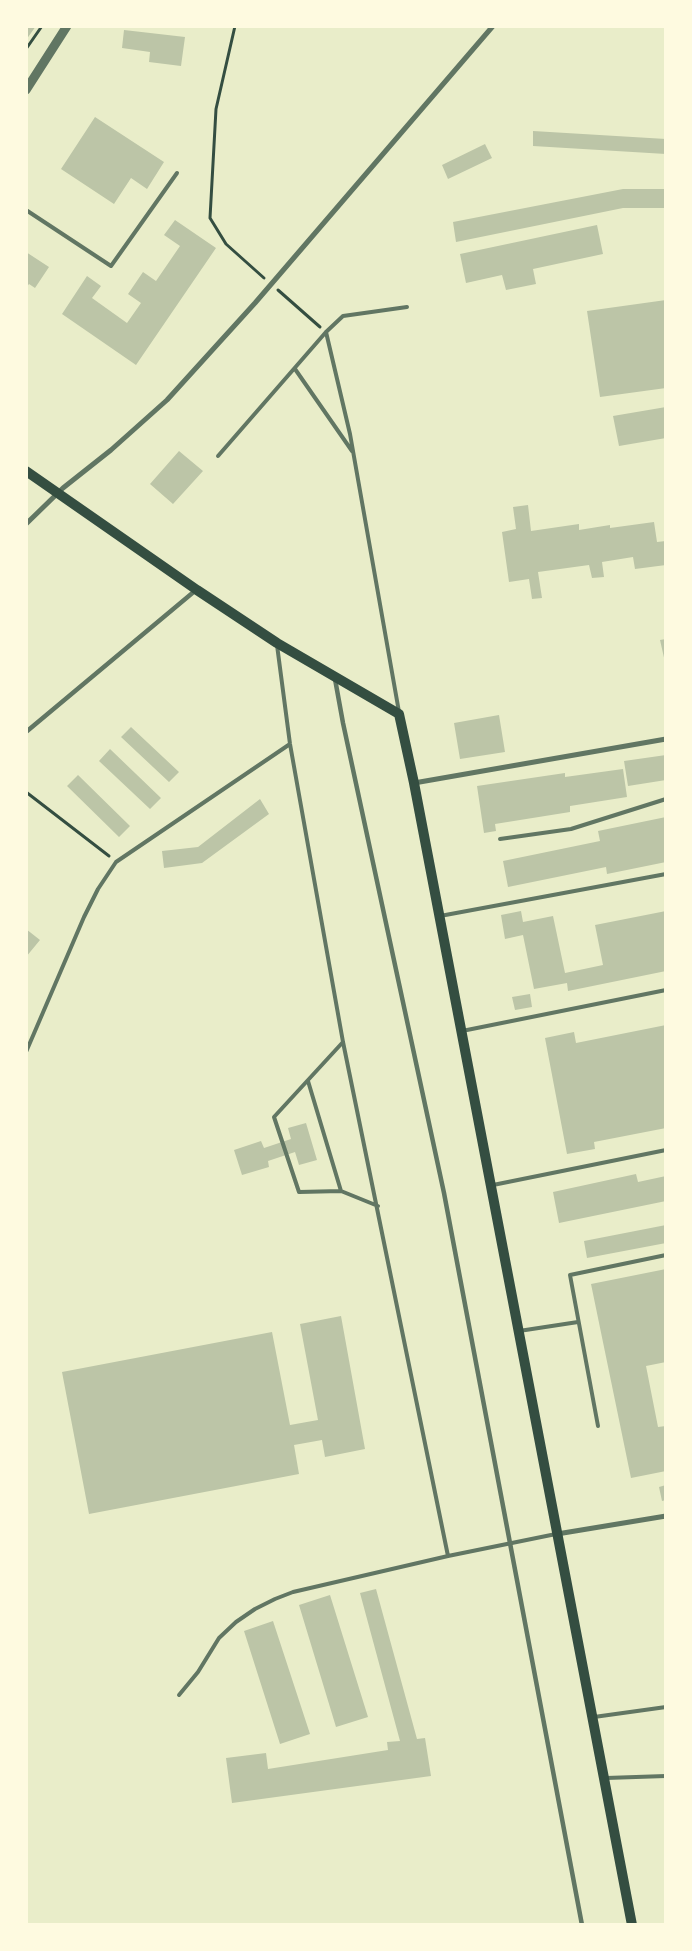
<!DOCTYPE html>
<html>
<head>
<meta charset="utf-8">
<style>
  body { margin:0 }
  #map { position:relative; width:692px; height:1951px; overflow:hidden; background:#e9edc9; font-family:"PT Sans",sans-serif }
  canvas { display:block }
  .frame { position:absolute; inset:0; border:28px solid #fefae0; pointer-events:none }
</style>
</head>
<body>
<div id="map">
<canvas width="692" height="1951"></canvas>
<div class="frame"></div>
</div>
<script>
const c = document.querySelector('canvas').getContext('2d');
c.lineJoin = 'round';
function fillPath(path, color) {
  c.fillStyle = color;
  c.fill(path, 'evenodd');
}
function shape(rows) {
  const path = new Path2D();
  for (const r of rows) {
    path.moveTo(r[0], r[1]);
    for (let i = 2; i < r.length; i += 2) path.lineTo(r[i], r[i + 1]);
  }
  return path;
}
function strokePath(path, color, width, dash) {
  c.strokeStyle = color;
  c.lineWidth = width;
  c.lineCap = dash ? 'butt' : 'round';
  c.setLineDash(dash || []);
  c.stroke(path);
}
fillPath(shape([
  [26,26,36,26,26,40],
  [124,30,185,37,181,66,149,62,150,52,122,48],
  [95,117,164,162,147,189,131,178,114,204,61,169],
  [533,131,666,139,666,154,533,146],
  [485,144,492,158,448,179,442,165],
  [623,189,666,189,666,208,623,208,456,242,453,222],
  [175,220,216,248,136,365,62,314,87,276,101,286,92,298,127,323,141,303,128,294,143,272,156,281,180,246,164,235],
  [597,225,603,254,533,269,536,284,506,290,502,275,466,283,460,254],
  [26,252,49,267,35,288,29,284,26,288],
  [666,300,666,388,600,397,587,311],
  [666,407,666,438,619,446,613,416],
  [179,451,203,471,173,504,150,484],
  [528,505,531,531,579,524,579,530,610,525,610,528,654,522,657,542,666,541,666,565,635,569,633,557,602,562,604,577,592,578,589,565,538,572,542,598,532,599,529,579,509,582,502,532,516,529,513,507],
  [666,639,666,662,665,662,660,640],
  [499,715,505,752,460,759,454,723],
  [131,727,179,772,169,782,121,737],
  [110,749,161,798,150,809,99,761],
  [666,755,666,780,628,786,624,761],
  [623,769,627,797,570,806,570,812,495,824,496,831,484,833,477,786,565,773,565,777],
  [78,775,130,826,119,837,67,786],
  [260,799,269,814,202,863,164,868,162,851,198,847],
  [666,817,666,862,607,874,606,867,508,887,503,861,600,841,598,831],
  [521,911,523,922,553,916,565,973,603,965,595,925,666,911,666,971,568,991,567,983,534,989,523,935,505,939,501,915],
  [26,929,40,940,26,957],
  [530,994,532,1007,515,1010,512,997],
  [666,1025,666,1128,594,1142,595,1149,567,1154,545,1038,574,1032,576,1043],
  [306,1123,317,1160,299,1165,295,1152,268,1161,269,1167,242,1175,234,1150,261,1141,264,1148,291,1139,288,1128],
  [636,1174,638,1182,666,1176,666,1201,559,1223,553,1192],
  [666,1225,666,1243,587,1258,584,1241],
  [666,1269,666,1362,646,1366,658,1427,666,1426,666,1471,631,1478,591,1284],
  [341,1316,365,1449,325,1457,322,1440,294,1445,299,1474,89,1514,62,1372,272,1332,290,1425,318,1420,300,1324],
  [666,1485,666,1500,662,1501,659,1487],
  [376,1589,417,1739,425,1738,431,1776,232,1803,226,1758,266,1753,268,1769,388,1750,387,1742,400,1741,360,1593],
  [330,1595,368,1717,336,1727,299,1605],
  [273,1621,310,1734,280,1744,244,1631]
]), '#bcc5a7');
strokePath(shape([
  [235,26,216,109,210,218,226,244,264,278],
  [26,49,42,26],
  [278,290,320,327],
  [26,792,109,856]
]), '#344e41', 3);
strokePath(shape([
  [26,210,111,266,177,173],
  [326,332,350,434,399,712],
  [295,369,352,451],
  [218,456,326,332,343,316,407,307],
  [277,645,290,744,343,1042,448,1556],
  [500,839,571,829,666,799],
  [440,916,666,874],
  [462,1031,666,990],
  [343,1042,274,1117,299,1192,341,1191,378,1206],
  [26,1052,84,917,98,889,116,862,290,744],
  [308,1081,341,1191],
  [493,1185,666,1150],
  [519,1331,578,1322],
  [598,1426,570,1275,666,1255],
  [179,1695,198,1672,219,1638,236,1622,255,1609,275,1599,293,1592,448,1556,556,1534],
  [594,1717,666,1707],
  [606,1778,666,1776]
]), '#617663', 4);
strokePath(shape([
  [335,679,343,723,444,1193,582,1925],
  [26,732,196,590]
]), '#617663', 4.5);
strokePath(shape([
  [26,524,63,488,111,450,167,400,255,303,493,26],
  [414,783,666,739],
  [557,1534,666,1516]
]), '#617663', 5);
strokePath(shape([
  [26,90,67,26]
]), '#617663', 9);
strokePath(shape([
  [26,471,197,590,277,643,399,714,414,783,632,1925]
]), '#344e41', 10);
</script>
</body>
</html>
